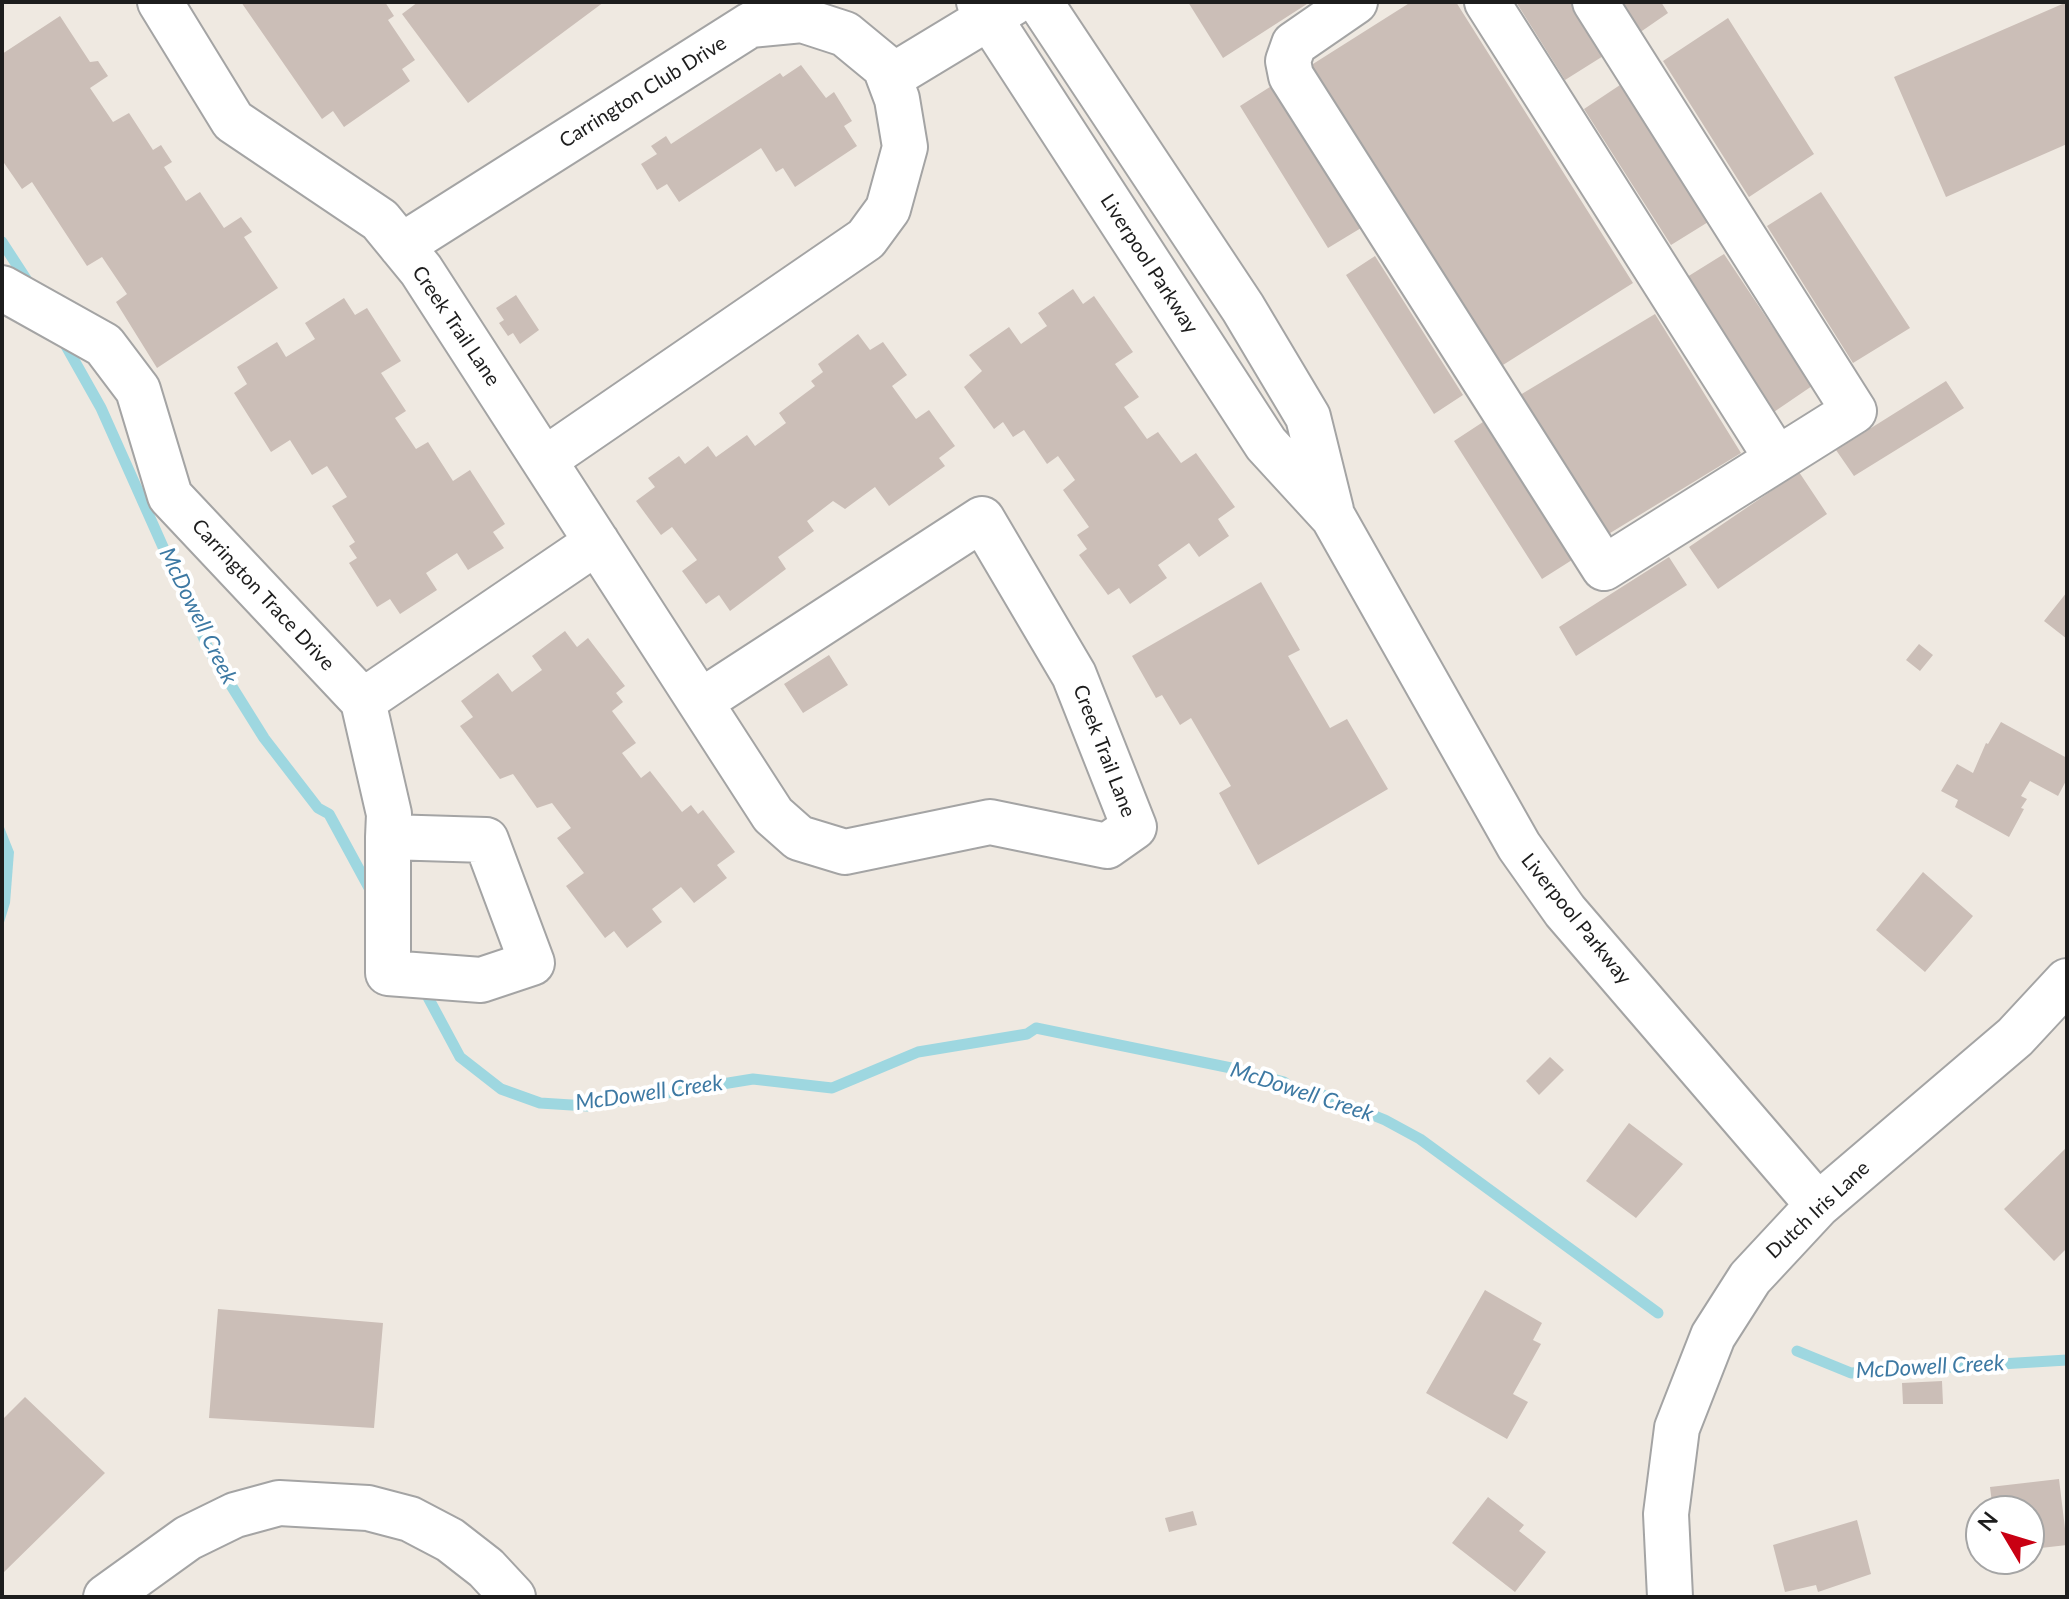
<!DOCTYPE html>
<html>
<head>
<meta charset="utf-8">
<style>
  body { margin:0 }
  #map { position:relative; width:2069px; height:1599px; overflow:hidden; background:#efe9e1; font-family:Lato,sans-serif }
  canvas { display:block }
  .frame { position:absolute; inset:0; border:4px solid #1d1d1d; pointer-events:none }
  .north { position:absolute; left:1965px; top:1495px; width:80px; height:80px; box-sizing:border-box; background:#fff; border:2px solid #a5a5a5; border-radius:50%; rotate:308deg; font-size:22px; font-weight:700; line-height:32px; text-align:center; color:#1d1d1d }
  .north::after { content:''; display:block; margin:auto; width:28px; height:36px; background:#c90013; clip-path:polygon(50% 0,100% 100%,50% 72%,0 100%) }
</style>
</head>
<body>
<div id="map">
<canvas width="2069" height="1599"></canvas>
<div class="frame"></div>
<div class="north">N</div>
</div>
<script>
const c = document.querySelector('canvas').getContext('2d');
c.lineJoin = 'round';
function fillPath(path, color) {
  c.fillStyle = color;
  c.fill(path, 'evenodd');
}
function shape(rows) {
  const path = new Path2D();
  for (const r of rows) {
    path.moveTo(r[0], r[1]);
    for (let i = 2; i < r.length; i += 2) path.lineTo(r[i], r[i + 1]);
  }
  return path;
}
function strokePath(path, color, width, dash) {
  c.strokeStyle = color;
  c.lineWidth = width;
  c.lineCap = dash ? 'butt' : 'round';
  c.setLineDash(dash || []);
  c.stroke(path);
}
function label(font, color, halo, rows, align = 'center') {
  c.font = font + ' Lato,sans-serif';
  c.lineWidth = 8;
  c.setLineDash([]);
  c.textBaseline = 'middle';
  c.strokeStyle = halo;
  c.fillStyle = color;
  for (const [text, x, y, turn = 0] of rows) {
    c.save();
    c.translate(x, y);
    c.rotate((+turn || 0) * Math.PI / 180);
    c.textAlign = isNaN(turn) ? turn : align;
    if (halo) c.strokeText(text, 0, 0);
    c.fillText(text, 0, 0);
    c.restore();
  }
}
fillPath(shape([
  [2,822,14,852,10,903,2,929]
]), '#9ed7e0');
strokePath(shape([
  [2,242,30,285],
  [61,337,101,408,209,650,264,738,318,808,329,814,373,895],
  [423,988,460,1057,501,1089,540,1103,587,1106,753,1079,832,1088,918,1052,1027,1034,1036,1028,1236,1069,1284,1082,1294,1090,1323,1095,1385,1120,1420,1139,1658,1313],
  [1797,1351,1851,1373,2067,1360]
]), '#9ed7e0', 11);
fillPath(shape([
  [241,2,385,2,394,16,388,20,415,60,402,69,410,81,344,127,333,111,322,119],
  [418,2,604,2,468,103,402,14],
  [1188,2,1310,2,1223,58],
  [1411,2,1456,2,1633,283,1495,370,1305,69],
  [1516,2,1575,2,1608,53,1565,80],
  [1618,2,1661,2,1668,13,1639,33],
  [2067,2,2067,144,1946,197,1894,77],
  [60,16,90,62,98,61,108,76,90,88,113,122,129,113,153,150,161,145,172,162,164,167,186,201,200,192,224,228,241,217,252,232,244,237,278,288,157,368,116,302,127,294,102,257,87,266,32,182,22,189,2,160,2,54],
  [1728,18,1814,154,1749,197,1663,61],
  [801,65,826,98,834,92,852,121,844,126,857,146,795,187,783,168,776,172,761,148,679,202,667,184,657,190,641,164,657,154,651,146,666,136,671,144,780,73,783,77],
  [1626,81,1713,219,1671,245,1584,109],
  [1273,85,1361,228,1328,248,1240,106],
  [1821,192,1910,328,1853,363,1767,226],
  [1724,254,1812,386,1768,416,1679,282],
  [1375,256,1463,395,1434,414,1346,275],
  [1073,289,1083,304,1094,296,1133,352,1115,364,1139,397,1124,407,1147,439,1158,432,1181,463,1196,453,1235,507,1218,519,1229,536,1199,557,1189,543,1158,565,1167,578,1130,604,1119,588,1108,595,1079,555,1087,549,1077,535,1089,527,1063,490,1075,480,1058,456,1047,464,1024,430,1013,437,1003,422,994,429,964,387,982,371,969,355,1009,327,1021,344,1047,326,1038,313],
  [516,295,539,330,520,344,513,333,508,336,499,323,504,320,496,308],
  [344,298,355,315,367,308,401,361,381,373,406,411,395,418,416,449,428,442,453,481,470,470,505,524,493,532,504,548,468,570,457,553,426,573,437,590,400,614,390,599,377,607,349,563,357,558,349,546,355,542,332,506,347,497,327,466,312,475,290,440,271,452,234,393,247,384,237,367,277,342,286,357,315,339,305,323],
  [1655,314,1741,453,1602,538,1515,398],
  [858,334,870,350,883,342,907,375,892,386,916,419,929,410,955,446,939,458,945,466,889,506,875,487,845,509,833,501,807,521,814,531,778,557,786,569,730,611,719,595,706,604,682,571,697,560,672,527,661,535,636,501,655,487,648,478,679,456,685,464,708,446,716,457,747,435,755,446,786,423,779,413,815,386,811,381,823,372,818,364],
  [1946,381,1964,408,1854,476,1836,450],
  [1483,422,1572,560,1542,579,1454,441],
  [1799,472,1827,514,1718,589,1689,547],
  [1669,557,1687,585,1576,656,1559,627],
  [1261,582,1300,650,1288,656,1330,728,1347,719,1388,789,1258,865,1219,793,1231,786,1191,718,1180,725,1162,695,1156,698,1132,656],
  [2067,592,2067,639,2044,621],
  [565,631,577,647,588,638,625,686,616,693,623,702,612,711,636,743,622,753,641,778,650,771,682,812,691,805,698,814,703,810,735,852,717,865,727,878,694,903,681,887,652,909,662,922,627,948,614,931,605,938,566,886,584,873,557,838,571,828,552,803,537,808,513,774,500,779,460,726,473,717,461,701,498,673,512,692,542,670,532,656],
  [1919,644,1933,655,1920,671,1906,660],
  [829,655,848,685,803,713,784,684],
  [2001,722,2067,758,2067,779,2058,796,2030,781,2021,796,2027,799,2021,808,2024,809,2009,837,1955,807,1958,800,1941,791,1957,764,1973,773,1986,743,1988,744],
  [1923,872,1973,916,1925,972,1876,930],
  [1550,1057,1564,1070,1539,1095,1526,1081],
  [1629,1123,1683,1164,1636,1218,1586,1181],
  [2067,1147,2067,1248,2054,1261,2004,1209],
  [1485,1290,1542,1323,1533,1340,1541,1344,1513,1394,1528,1402,1507,1439,1426,1393],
  [218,1309,383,1323,374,1428,209,1418],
  [1942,1381,1943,1404,1903,1404,1902,1383],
  [25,1397,105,1473,2,1574,2,1420],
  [2059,1479,2067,1545,2032,1549,2029,1511,1993,1511,1990,1487],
  [1488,1497,1524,1525,1519,1531,1546,1552,1515,1592,1452,1543],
  [1193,1511,1197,1525,1169,1532,1165,1518],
  [1857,1520,1871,1574,1818,1592,1816,1585,1785,1592,1773,1545]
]), '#cbbeb7');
const minor = shape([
  [160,2,233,121,380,220,421,270,773,815,799,838,845,852,990,822,1107,846,1134,827,1074,675,982,519,700,702],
  [979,2,1266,444,1333,517,1519,846,1565,911,1818,1205],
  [1040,2,1243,308,1308,417,1331,510],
  [1355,2,1294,44,1288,61,1291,76,1604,568,1854,411,1595,2],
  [1487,2,1777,459],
  [889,78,1013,3],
  [401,246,750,25,802,20,845,34,885,67,897,99,905,147,888,209,866,239,544,460],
  [2,288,104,345,138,390,170,496,363,701,389,814,388,837,388,973,481,980,532,963,486,840,388,837],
  [363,701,597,542],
  [106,1597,188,1538,235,1515,279,1503,368,1508,410,1519,450,1540,486,1568,513,1597],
  [1670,1597,1666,1514,1677,1428,1713,1336,1750,1278,1818,1205,2015,1037,2067,981]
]);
strokePath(minor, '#a4a4a4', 48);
strokePath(minor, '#fff', 44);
label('20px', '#1d1d1d', '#fff', [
  ["Carrington Club Drive",643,92,-32],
  ["Liverpool Parkway",1149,264,57],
  ["Creek Trail Lane",456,326,56],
  ["Carrington Trace Drive",263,595,47],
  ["Creek Trail Lane",1104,751,69],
  ["Liverpool Parkway",1576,919,51],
  ["Dutch Iris Lane",1818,1210,-43]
]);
label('italic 22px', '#3d79a3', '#fff', [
  ["McDowell Creek",198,616,64],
  ["McDowell Creek",1302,1092,18],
  ["McDowell Creek",649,1093,-8],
  ["McDowell Creek",1930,1367,-3]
]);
</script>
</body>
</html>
